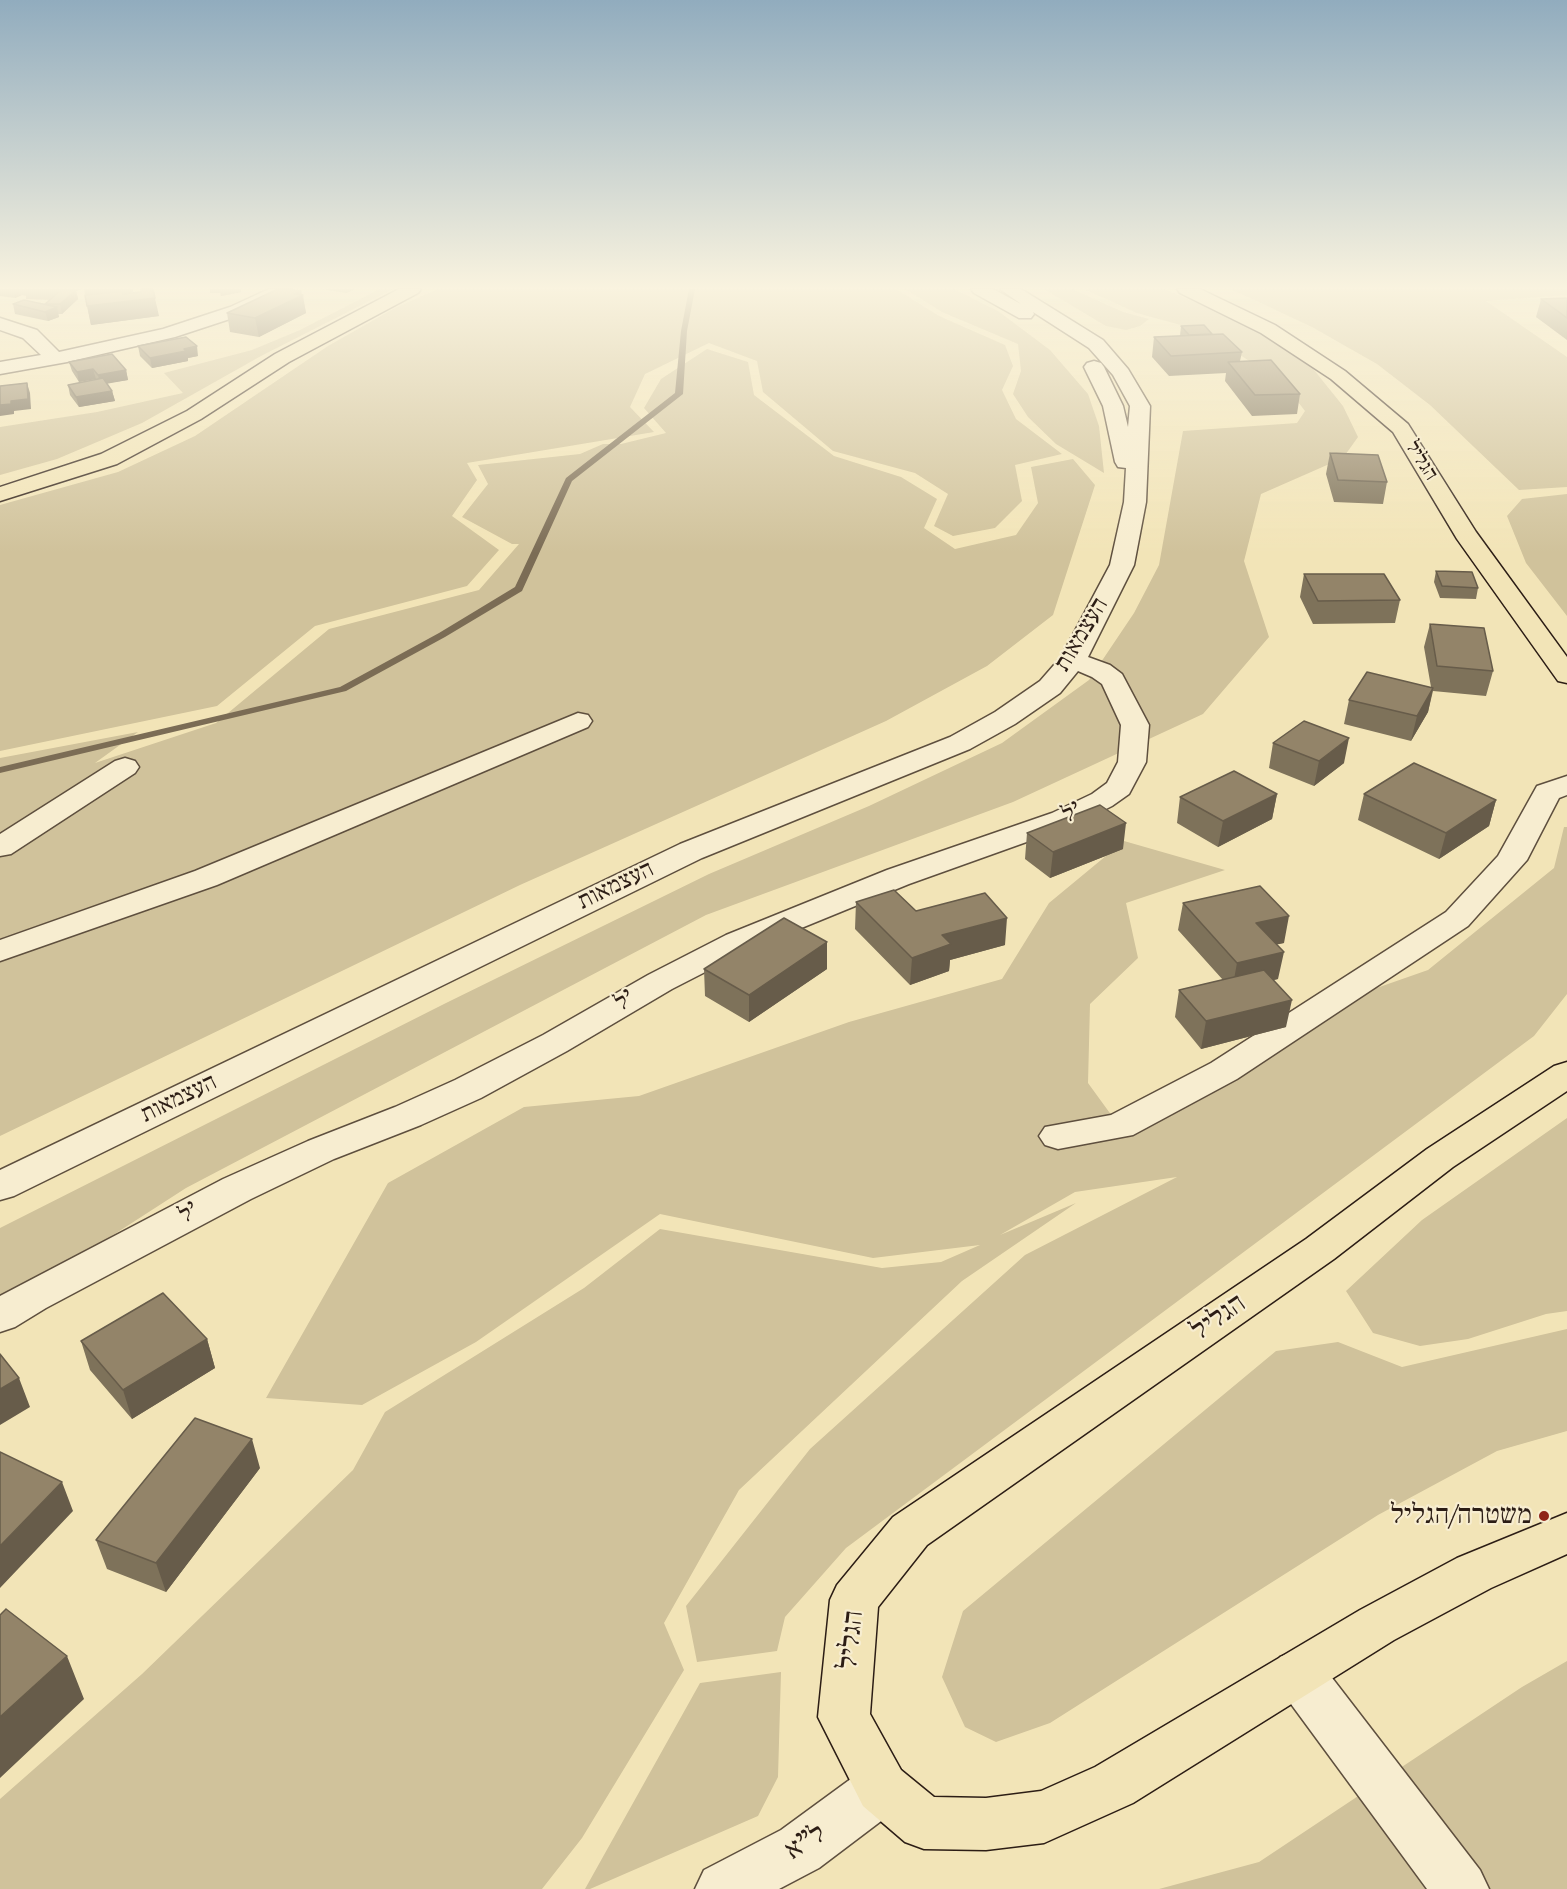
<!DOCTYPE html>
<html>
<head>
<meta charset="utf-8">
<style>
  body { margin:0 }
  canvas { display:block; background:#f2e4b7 }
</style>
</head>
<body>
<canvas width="1567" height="1889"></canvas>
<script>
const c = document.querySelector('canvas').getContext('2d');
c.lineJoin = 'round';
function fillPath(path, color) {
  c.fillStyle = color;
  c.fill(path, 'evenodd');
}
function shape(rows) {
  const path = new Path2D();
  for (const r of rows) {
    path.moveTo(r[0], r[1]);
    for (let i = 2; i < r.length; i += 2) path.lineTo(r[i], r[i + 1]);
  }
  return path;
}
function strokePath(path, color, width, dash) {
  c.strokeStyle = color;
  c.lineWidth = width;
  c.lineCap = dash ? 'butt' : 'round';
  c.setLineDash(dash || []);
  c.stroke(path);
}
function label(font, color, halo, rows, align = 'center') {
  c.font = font + ' "IM FELL Great Primer","Frank Ruhl Libre",serif';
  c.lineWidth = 4.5;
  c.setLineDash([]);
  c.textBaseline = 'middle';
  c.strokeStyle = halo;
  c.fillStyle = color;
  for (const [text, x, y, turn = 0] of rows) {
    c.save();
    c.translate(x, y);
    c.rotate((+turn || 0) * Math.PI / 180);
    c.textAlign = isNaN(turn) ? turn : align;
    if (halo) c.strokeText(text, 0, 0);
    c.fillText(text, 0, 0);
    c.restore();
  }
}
fillPath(shape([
  [380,289,393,289,261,356,142,423,57,459,0,475,0,427,97,412,183,393,164,373,252,350,300,330],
  [438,289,896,289,939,316,1005,345,1013,366,1002,390,1016,419,1062,454,1015,465,1022,501,995,528,953,536,934,526,948,494,915,473,833,451,763,392,757,361,709,343,645,374,630,407,654,432,467,463,477,480,452,516,499,550,467,586,315,626,217,706,0,751,0,505,118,472,195,436,328,346,395,308],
  [905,289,954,289,998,311,1050,350,1088,394,1099,426,1104,473,1056,444,1028,417,1013,394,1021,371,1018,344,942,312],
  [1044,289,1072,289,1123,312,1149,319,1140,326,1126,330,1106,326],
  [1084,289,1164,289,1240,321,1306,360,1343,406,1358,437,1343,458,1261,494,1244,561,1269,637,1203,714,1013,802,706,915,186,1188,0,1308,0,1228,446,1003,709,874,869,806,1002,743,1089,680,1134,613,1159,565,1183,431,1297,423,1305,411,1285,385,1206,332,1137,313],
  [1231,289,1567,289,1567,295,1486,301,1567,357,1567,487,1519,490,1430,405,1377,364,1312,327],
  [707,349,748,362,754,395,834,456,901,477,937,499,924,528,955,549,1016,535,1038,503,1031,467,1073,459,1095,485,1053,615,987,666,886,721,520,885,0,1136,0,758,138,732,95,763,216,723,329,629,479,590,519,544,512,544,462,517,488,484,478,465,580,454,603,444,621,444,666,433,644,408,661,379],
  [1567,494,1567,616,1526,563,1507,516,1522,499],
  [1564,827,1567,827,1567,994,1534,1036,846,1548,785,1617,777,1651,697,1662,686,1606,810,1449,1025,1255,1177,1177,1075,1192,1000,1235,1076,1203,962,1281,739,1490,664,1623,684,1670,582,1838,542,1889,0,1889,0,1799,142,1674,353,1470,385,1412,584,1288,660,1229,882,1268,941,1262,980,1245,873,1258,660,1214,476,1342,362,1405,266,1398,388,1183,524,1107,639,1096,849,1022,1002,979,1049,903,1124,841,1225,870,1126,903,1138,958,1090,1004,1088,1083,1112,1116,1348,998,1428,970,1554,868],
  [1567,1118,1567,1311,1546,1314,1468,1339,1420,1346,1373,1333,1346,1291,1422,1220],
  [1567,1329,1567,1431,1497,1451,1378,1515,1050,1723,996,1742,965,1727,942,1677,963,1611,1276,1351,1338,1342,1402,1367],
  [1567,1661,1567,1889,1159,1889,1259,1862,1522,1687],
  [781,1672,778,1777,758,1816,590,1889,585,1889,700,1683]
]), '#d0c29b');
fillPath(shape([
  [689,289,695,289,687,331,683,394,572,481,522,591,445,637,346,691,0,773,0,767,340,687,439,633,515,587,566,478,675,393,681,331,689,289]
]), '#7b6c55');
const minor = shape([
  [269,289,292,289,289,293,242,315,175,337,67,362,0,374,0,362,41,355,23,338,0,330,0,318,37,330,59,352,163,329,230,307,269,289],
  [971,289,993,289,1021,304,1000,289,1021,289,1103,340,1128,369,1150,406,1146,502,1134,565,1088,657,1110,665,1122,674,1149,725,1146,762,1129,794,1112,806,1074,825,909,884,750,949,672,989,567,1051,481,1098,421,1125,334,1159,251,1199,46,1308,15,1327,0,1332,0,1296,223,1179,308,1141,395,1107,455,1080,543,1035,648,975,726,935,887,870,1052,813,1092,794,1107,783,1118,762,1121,725,1102,684,1092,677,1078,671,1060,693,1015,724,970,749,702,858,14,1196,0,1200,0,1170,680,844,950,737,995,712,1040,681,1061,657,1110,565,1124,502,1126,468,1118,467,1115,462,1103,406,1084,367,1087,363,1094,361,1101,363,1104,367,1123,406,1128,427,1130,406,1113,375,1089,348,1033,312,1034,314,1031,318,1019,318,974,293,971,289],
  [578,713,588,715,592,721,588,727,217,885,0,961,0,940,195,871,578,713],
  [125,758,135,761,139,767,135,773,11,854,0,856,0,834,115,761,125,758],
  [1567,776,1567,795,1559,798,1527,860,1468,926,1237,1079,1133,1135,1058,1149,1045,1145,1039,1136,1045,1127,1111,1115,1211,1063,1446,912,1498,856,1537,786,1567,776],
  [1298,1650,1316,1657,1480,1870,1489,1889,1427,1889,1280,1689,1273,1673,1280,1657,1298,1650],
  [882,1763,901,1770,908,1788,901,1806,819,1868,779,1889,695,1889,704,1870,781,1830,863,1770,882,1763]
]);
const major = shape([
  [399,289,421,289,418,293,289,362,201,419,117,464,0,501,0,487,101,454,187,411,275,354,399,289],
  [1177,289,1200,289,1275,325,1345,371,1408,424,1476,532,1567,657,1567,683,1558,681,1457,539,1393,432,1331,379,1261,333,1180,293,1177,289],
  [1567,1062,1567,1091,1453,1167,1334,1259,927,1545,878,1607,870,1714,901,1770,934,1797,986,1798,1041,1791,1095,1767,1360,1610,1457,1558,1567,1513,1567,1554,1491,1588,1394,1640,1133,1803,1044,1843,986,1850,924,1849,905,1842,863,1806,818,1717,830,1600,837,1585,893,1517,1306,1239,1427,1149,1554,1066,1567,1062]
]);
strokePath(minor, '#5e4f3e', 3);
strokePath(major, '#2c1d15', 3);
fillPath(minor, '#f7edd0');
fillPath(major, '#f2e4b7');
fillPath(shape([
  [0,289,81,289,76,291,78,299,62,314,58,314,59,317,48,321,15,314,13,304,45,305,50,300,26,299,26,296,22,295,15,298,0,296],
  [84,289,133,289,132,293,159,316,91,325],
  [210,289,241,289,241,292,221,296,220,293,210,293],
  [322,289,355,289,346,293],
  [301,291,306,313,259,337,230,332,227,313],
  [1567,298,1567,340,1536,317,1541,299],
  [1181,326,1212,334,1242,352,1240,361,1300,394,1297,414,1252,416,1225,381,1226,373,1169,376,1152,357,1154,337,1180,336],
  [138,346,198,356,188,358,188,361,152,368,140,356],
  [69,362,126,370,128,380,107,383,112,391,115,401,79,407,70,395,68,385,96,380,96,379,79,382,72,371],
  [1330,453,1387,482,1383,504,1334,502,1326,474],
  [1436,571,1478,588,1476,599,1440,598,1434,582],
  [1304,574,1400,600,1395,623,1313,624,1300,597],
  [1430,624,1493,671,1486,696,1433,691,1428,712,1411,741,1344,724,1349,700,1431,687,1424,647],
  [1273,743,1344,763,1314,786,1269,768],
  [1277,794,1272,819,1218,847,1177,823,1180,797],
  [1364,794,1496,800,1489,826,1439,859,1358,820],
  [1027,833,1123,849,1050,878,1025,859],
  [856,902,916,911,1005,945,950,960,949,971,910,985,855,929],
  [1183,903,1284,943,1277,944,1278,979,1273,980,1286,1027,1201,1049,1175,1017,1179,990,1223,980,1178,930],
  [827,942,827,969,749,1022,705,996,704,969],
  [207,1339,215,1368,132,1419,90,1370,81,1341],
  [260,1468,166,1592,107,1569,96,1540]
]), '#7e725a');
fillPath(shape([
  [13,289,20,289,22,295,15,298],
  [54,289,81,289,76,291,78,299,62,314,60,304,57,300],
  [126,289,133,289,130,301,155,298,159,316,91,325,87,306,128,301],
  [220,289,241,289,241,292,221,296],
  [346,289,355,289,346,293],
  [301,291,301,296,303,295,306,313,259,337,255,318],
  [57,307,59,317,48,321,45,312],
  [197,346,198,356,188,358,188,361,152,368,150,358],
  [93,369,96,379,79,382,77,372],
  [126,370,128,380,100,385,98,375],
  [27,383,30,393,31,409,14,411,14,414,0,416,0,405,11,401],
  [112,391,115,401,79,407,76,397],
  [1433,688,1428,712,1411,741,1417,716],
  [1349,738,1344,763,1314,786,1319,761],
  [1277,794,1272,819,1218,847,1223,821],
  [1496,800,1489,826,1439,859,1446,833],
  [1126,823,1123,849,1050,878,1053,852],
  [1289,916,1284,943,1251,950,1256,923],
  [1007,918,1005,945,950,960,949,971,910,985,912,958,942,935],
  [827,942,827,969,749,1022,749,995],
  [1284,952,1278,979,1232,990,1237,963],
  [1292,1000,1286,1027,1201,1049,1206,1021],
  [207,1339,215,1368,132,1419,123,1390],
  [19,1378,30,1407,0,1425,0,1389],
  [252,1439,260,1468,166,1592,156,1563],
  [62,1482,73,1511,0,1588,0,1546],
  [67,1656,84,1699,0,1778,0,1717]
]), '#675c4a');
const building = shape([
  [141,289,153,289,155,298,87,306,85,295,123,291,123,294,141,292,141,289],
  [278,289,289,289,301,291,295,294,303,295,255,318,227,313,278,289],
  [61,290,76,290,60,304,45,304,61,290],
  [1567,298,1567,318,1541,299,1567,298],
  [24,300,57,307,45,312,13,304,24,300],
  [1204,325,1212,334,1189,335,1181,326,1204,325],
  [1223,334,1242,352,1171,356,1154,337,1223,334],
  [186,337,197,346,184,349,186,351,150,358,138,346,186,337],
  [112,354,126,370,98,375,93,369,77,372,69,362,112,354],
  [1271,360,1300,394,1255,395,1228,362,1271,360],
  [103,378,112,391,76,397,68,385,103,378],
  [27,383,28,399,11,401,11,404,0,405,0,386,27,383],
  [1330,453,1378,455,1387,482,1338,480,1330,453],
  [1436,571,1472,572,1478,588,1442,586,1436,571],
  [1304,574,1384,574,1400,600,1318,601,1304,574],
  [1430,624,1484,628,1493,671,1437,666,1430,624],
  [1367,672,1433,688,1417,716,1349,700,1367,672],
  [1304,721,1349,738,1319,761,1273,743,1304,721],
  [1414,763,1496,800,1446,833,1364,794,1414,763],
  [1234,771,1277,794,1223,821,1180,797,1234,771],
  [1100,805,1126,823,1053,852,1027,833,1100,805],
  [1260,886,1289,916,1256,923,1284,952,1237,963,1183,903,1260,886],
  [894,890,916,911,985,893,1007,918,942,935,951,944,912,958,856,902,894,890],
  [784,918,827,942,749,995,704,969,784,918],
  [1264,970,1292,1000,1206,1021,1179,990,1264,970],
  [163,1293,207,1339,123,1390,81,1341,163,1293],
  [0,1354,19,1378,0,1389,0,1354],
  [195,1418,252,1439,156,1563,96,1540,195,1418],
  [0,1452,62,1482,0,1546,0,1452],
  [6,1609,67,1656,0,1717,0,1615,6,1609]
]);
fillPath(building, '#938469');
strokePath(building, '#675c4a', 1.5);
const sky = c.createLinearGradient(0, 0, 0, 553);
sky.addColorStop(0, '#91acbe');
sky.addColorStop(0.52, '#f9f3df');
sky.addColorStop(1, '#f9f3df00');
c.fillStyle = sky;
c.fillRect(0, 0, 1567, 553);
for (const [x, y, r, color] of [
  [1544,1516,6,"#8f2418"]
]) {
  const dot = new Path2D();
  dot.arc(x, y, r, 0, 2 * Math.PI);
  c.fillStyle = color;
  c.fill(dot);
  strokePath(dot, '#f7edd0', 2);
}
label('20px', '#2c1d15', '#f7edd0', [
  ["הגליל",1421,461,58]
]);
label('24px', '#2c1d15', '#f7edd0', [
  ["העצמאות",1082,635,-59],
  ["ל'",1072,814,-24],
  ["העצמאות",616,886,-26],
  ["ל'",625,1002,-30],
  ["העצמאות",179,1099,-26],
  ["ל'",189,1214,-28]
]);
label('28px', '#2c1d15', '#f7edd0', [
  ["הגליל",1219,1318,-35],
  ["הגליל",852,1640,-84],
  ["ל\"א",806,1843,-32]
]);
label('28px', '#2c1d15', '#f7edd0', [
  ["משטרה/הגליל",1532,1516]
], 'right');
</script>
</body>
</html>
